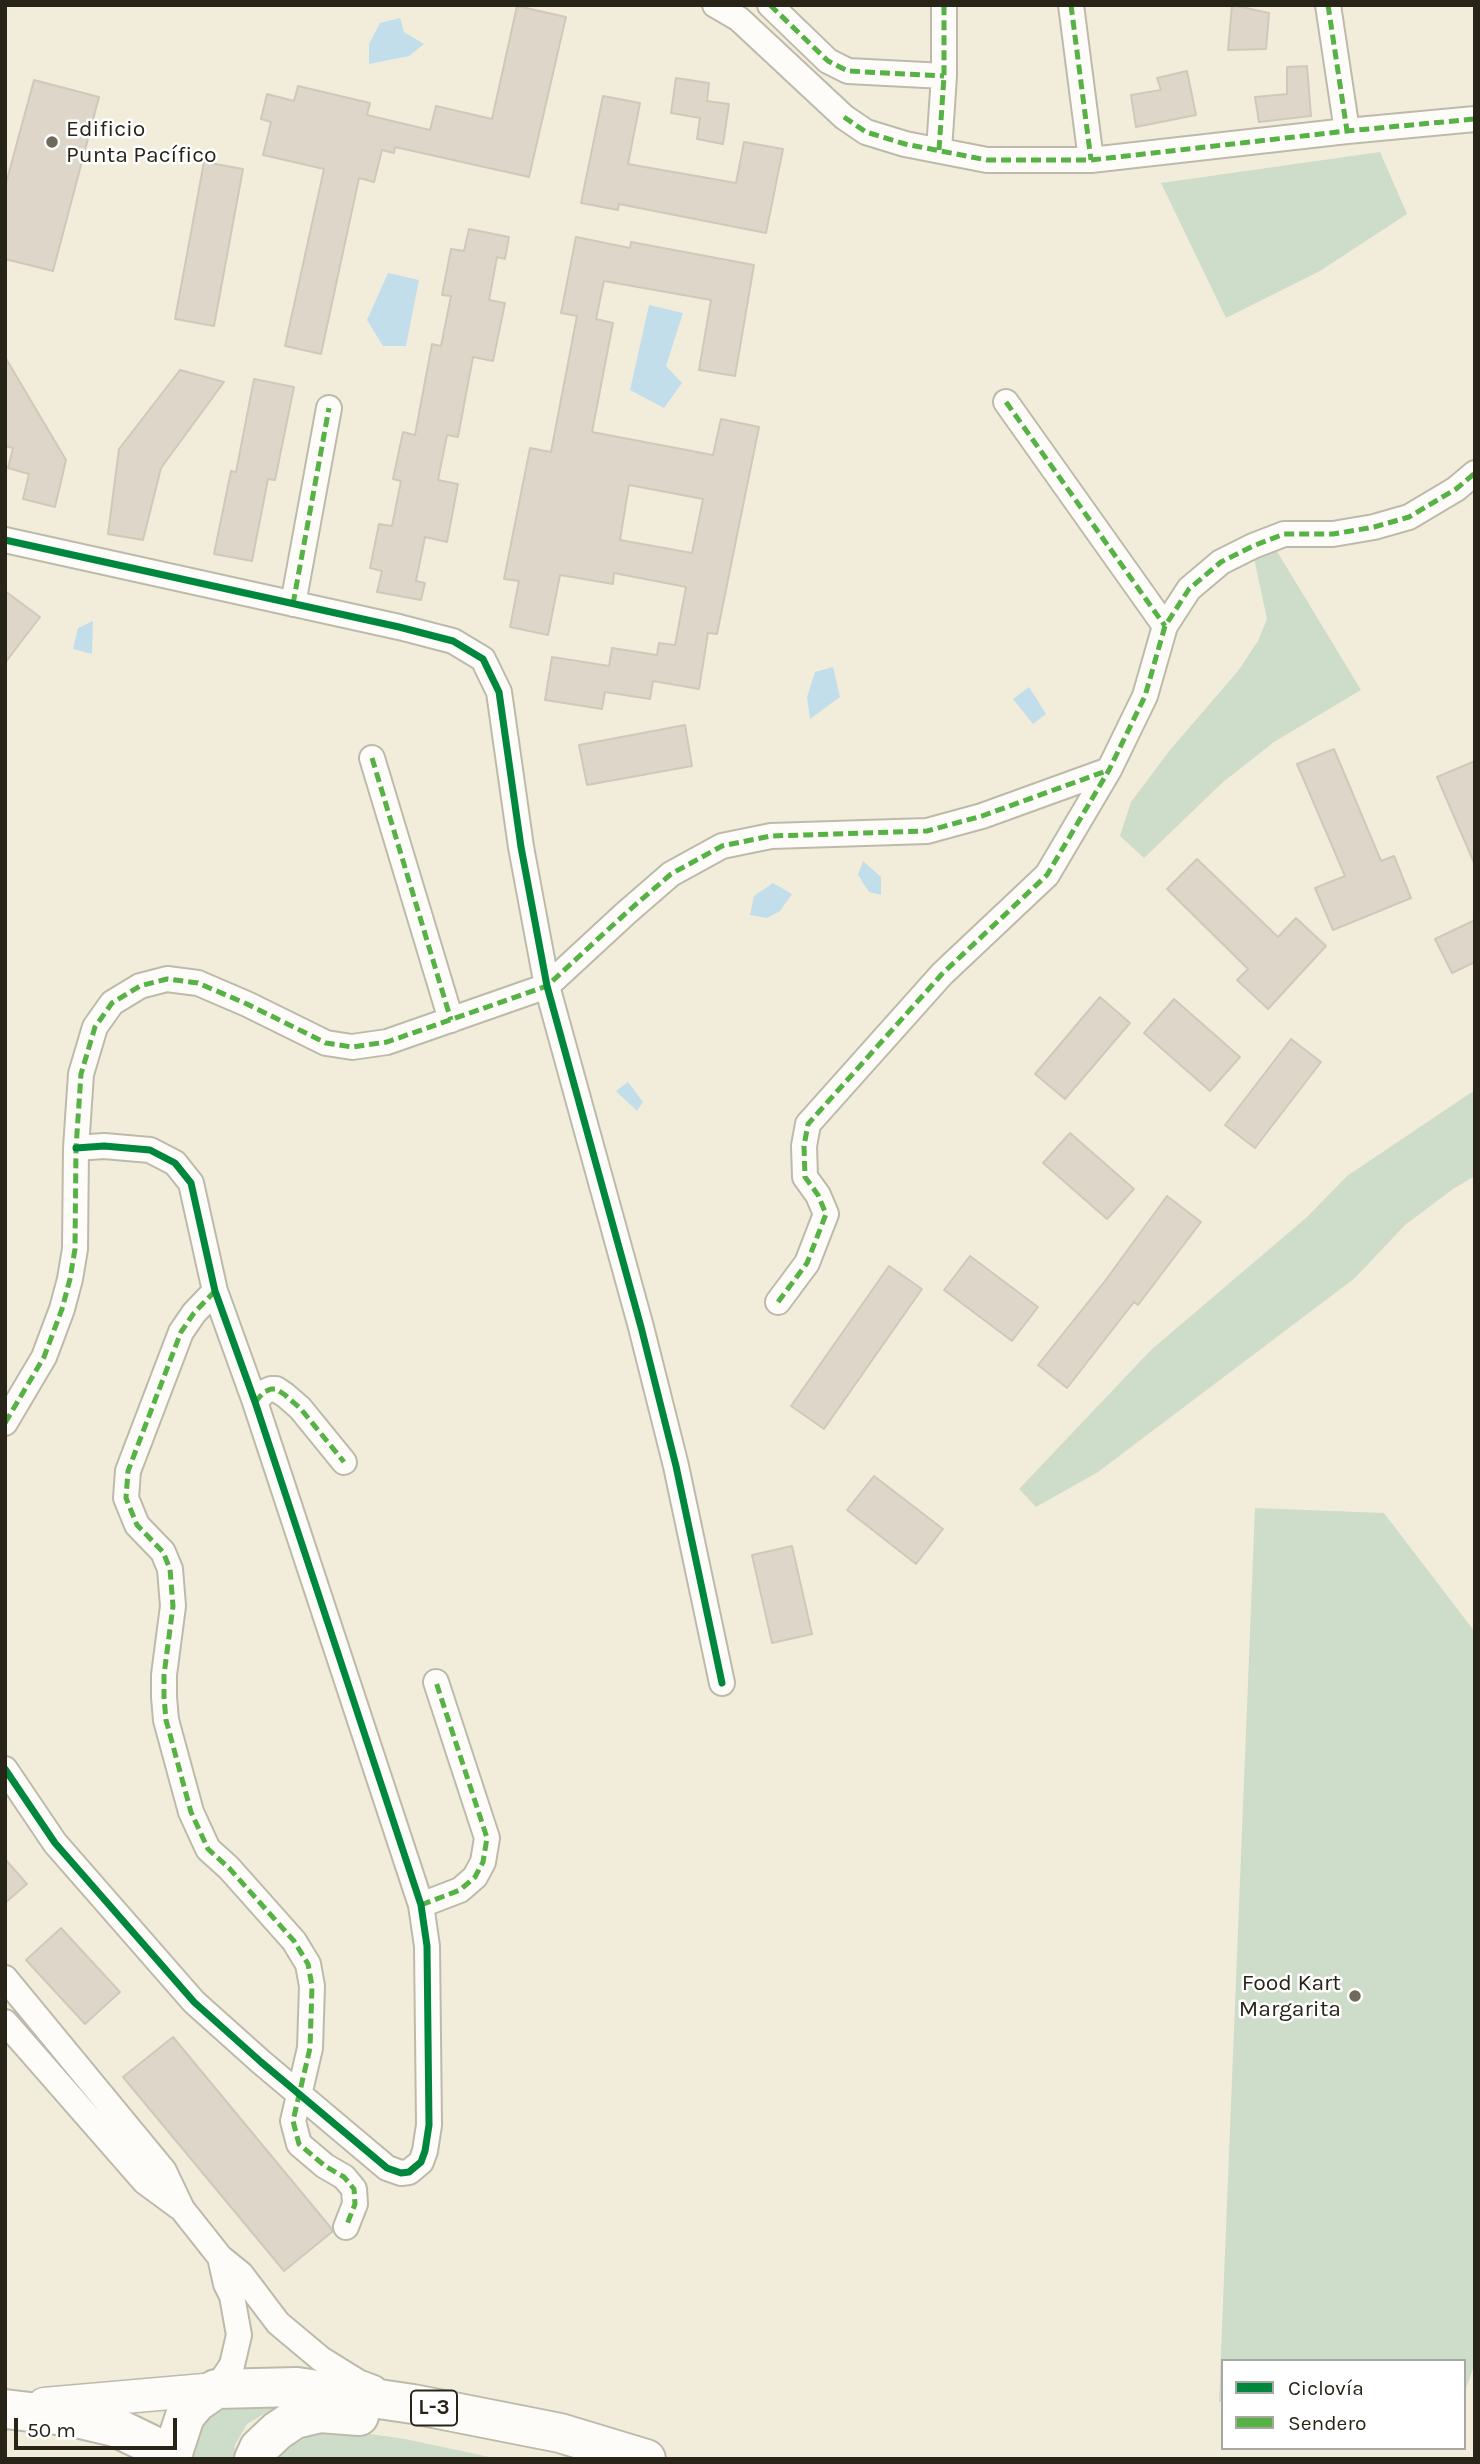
<!DOCTYPE html>
<html>
<head>
<meta charset="utf-8">
<style>
  body { margin:0 }
  #map { position:relative; width:1480px; height:2464px; overflow:hidden; background:#f2edda; font-family:Karla,sans-serif }
  canvas { display:block }
  .frame { position:absolute; inset:0; border:7px solid #282417; pointer-events:none }
  .legend { position:absolute; left:1221px; top:2359px; width:245px; height:91px; box-sizing:border-box; background:#fff; border:2px solid #a9a7a2; margin:0; padding:9px 12px; list-style:none; font-size:21px; color:#282417 }
  .legend li { display:flex; align-items:center; gap:14px; height:35px }
  .legend b { width:35px; border:2px solid #a9a7a2 }
  .scale { position:absolute; left:14px; top:2418px; width:163px; height:32px; box-sizing:border-box; border:4px solid #282417; border-top:0; padding-left:9px; font-size:21px; line-height:24px; white-space:nowrap; color:#282417; -webkit-text-stroke:5px #fff; paint-order:stroke }
</style>
</head>
<body>
<div id="map">
<canvas width="1480" height="2464"></canvas>
<div class="frame"></div>
<ul class="legend">
<li><b style="height:9px;background:#00873e"></b>Ciclovía</li>
<li><b style="height:9px;background:#56b245"></b>Sendero</li>
</ul>
<div class="scale">50 m</div>
</div>
<script>
const c = document.querySelector('canvas').getContext('2d');
c.lineJoin = 'round';
function fillPath(path, color) {
  c.fillStyle = color;
  c.fill(path, 'evenodd');
}
function shape(rows) {
  const path = new Path2D();
  for (const r of rows) {
    path.moveTo(r[0], r[1]);
    for (let i = 2; i < r.length; i += 2) path.lineTo(r[i], r[i + 1]);
  }
  return path;
}
function strokePath(path, color, width, dash) {
  c.strokeStyle = color;
  c.lineWidth = width;
  c.lineCap = dash ? 'butt' : 'round';
  c.setLineDash(dash || []);
  c.stroke(path);
}
function label(font, color, halo, rows, align = 'center') {
  c.font = font + ' Karla,sans-serif';
  c.lineWidth = 5;
  c.setLineDash([]);
  c.textBaseline = 'middle';
  c.strokeStyle = halo;
  c.fillStyle = color;
  for (const [text, x, y, turn = 0] of rows) {
    c.save();
    c.translate(x, y);
    c.rotate((+turn || 0) * Math.PI / 180);
    c.textAlign = isNaN(turn) ? turn : align;
    if (halo) c.strokeText(text, 0, 0);
    c.fillText(text, 0, 0);
    c.restore();
  }
}
fillPath(shape([
  [1380,152,1407,214,1320,271,1226,318,1161,183],
  [1275,548,1361,690,1274,742,1222,783,1144,858,1120,836,1131,802,1170,750,1238,671,1258,641,1267,619,1254,558],
  [1475,1090,1475,1176,1453,1189,1405,1225,1355,1278,1098,1472,1036,1507,1019,1489,1151,1350,1307,1217,1347,1176],
  [1255,1508,1384,1513,1475,1632,1475,2363,1464,2394,1464,2361,1223,2361,1223,2402,1219,2402],
  [317,2397,274,2408,247,2424,235,2445,234,2459,183,2459,185,2434,214,2405],
  [342,2430,405,2439,499,2459,278,2459,288,2448,311,2435]
]), '#cedcca');
fillPath(shape([
  [400,18,404,32,424,44,409,56,369,64,369,44,380,23],
  [388,273,419,280,406,346,383,346,367,320],
  [649,305,683,313,666,366,682,383,664,408,630,390],
  [93,621,92,654,73,649,78,628],
  [833,667,840,697,810,719,807,697,815,672],
  [1029,687,1046,714,1033,724,1013,699],
  [863,861,881,877,881,895,869,892,858,875],
  [773,883,792,894,780,911,767,918,750,915,754,896],
  [628,1082,643,1102,637,1111,616,1091]
]), '#c2deeb');
const building = shape([
  [1232,5,1269,13,1266,49,1228,50,1232,5],
  [517,6,566,17,529,177,395,147,394,153,382,150,374,182,359,178,321,354,285,346,324,169,263,155,271,122,261,119,267,94,294,101,298,86,370,103,367,115,430,130,436,106,492,119,517,6],
  [1307,66,1311,116,1259,122,1255,97,1287,94,1287,67,1307,66],
  [1187,71,1196,115,1136,127,1131,95,1161,90,1157,78,1187,71],
  [676,78,709,83,707,101,729,104,723,144,697,139,700,118,671,113,676,78],
  [34,80,99,97,53,271,5,259,5,187,34,80],
  [603,96,640,103,628,164,736,183,744,142,783,149,766,233,619,204,618,210,581,203,603,96],
  [204,162,243,169,214,326,175,319,204,162],
  [469,229,509,237,505,259,497,257,489,300,505,303,493,361,473,357,458,437,447,435,438,480,458,484,447,542,425,537,416,581,425,583,421,600,377,592,382,571,370,568,379,524,392,526,401,481,393,479,403,432,415,435,432,344,441,346,451,296,442,295,451,249,464,251,469,229],
  [576,237,630,248,631,242,754,265,735,376,699,370,711,300,604,281,596,319,613,323,592,432,713,455,721,419,759,427,717,634,708,633,699,689,653,681,650,699,605,692,602,709,545,700,552,657,609,666,612,648,657,655,659,643,675,645,686,587,614,573,613,584,560,575,548,635,510,627,519,581,504,579,530,448,551,452,577,316,561,313,576,237],
  [629,485,703,499,692,553,620,540,629,485],
  [5,357,66,460,55,507,23,499,29,474,8,468,13,448,5,446,5,357],
  [180,370,224,382,161,468,143,540,108,534,119,449,180,370],
  [254,379,294,387,275,480,268,479,252,561,214,554,231,471,236,472,254,379],
  [5,591,40,617,5,663,5,591],
  [685,725,692,766,587,785,579,745,685,725],
  [1334,749,1381,861,1394,856,1411,898,1333,930,1315,888,1345,876,1297,764,1334,749],
  [1475,761,1475,865,1437,777,1475,761],
  [1197,859,1278,937,1296,918,1326,946,1268,1009,1237,980,1248,969,1167,889,1197,859],
  [1475,920,1475,962,1452,973,1435,939,1475,920],
  [1100,997,1130,1023,1065,1099,1035,1074,1100,997],
  [1174,999,1240,1057,1210,1091,1144,1033,1174,999],
  [1291,1039,1321,1062,1255,1148,1225,1125,1291,1039],
  [1070,1133,1134,1189,1107,1219,1043,1163,1070,1133],
  [1167,1196,1201,1222,1138,1305,1134,1302,1067,1388,1038,1365,1105,1281,1167,1196],
  [970,1256,1038,1307,1012,1341,944,1290,970,1256],
  [889,1266,922,1289,824,1429,791,1406,889,1266],
  [874,1476,943,1529,916,1564,847,1510,874,1476],
  [792,1546,812,1634,772,1643,752,1555,792,1546],
  [5,1859,27,1884,5,1903,5,1859],
  [61,1928,120,1992,85,2024,26,1960,61,1928],
  [173,2037,331,2228,332,2232,284,2271,123,2077,173,2037]
]);
fillPath(building, '#ddd6c9');
strokePath(building, '#d0c9bb', 2);
const minor = shape([
  [715,5,739,19,844,117,866,132,905,144,987,160,1091,160,1347,131,1475,119],
  [770,5,828,61,848,71,944,76],
  [1071,5,1091,160],
  [1328,5,1347,131],
  [939,150,944,76,944,5],
  [1006,402,1165,626],
  [5,540,399,627,453,641,483,659,499,692,521,847,547,986,641,1327,676,1466,722,1683],
  [293,604,329,408],
  [372,758,451,1020],
  [215,1291,194,1313,181,1332,128,1471,126,1498,137,1525,163,1552,170,1569,173,1606,164,1675,164,1697,166,1720,191,1812,208,1849,229,1868,294,1941,308,1964,312,1986,310,2048,293,2121,299,2144,325,2166,344,2177,354,2189,355,2204,346,2227],
  [778,1302,807,1263,826,1214,818,1195,805,1177,804,1146,808,1124,942,974,1047,875,1109,770,1145,696,1165,626,1189,589,1221,562,1253,546,1284,534,1333,534,1374,527,1409,517,1456,489,1475,473],
  [255,1402,264,1392,271,1389,276,1389,285,1395,300,1408,344,1462],
  [5,1423,44,1357,62,1309,70,1279,75,1249,76,1148,81,1074,95,1027,112,1003,140,986,167,979,198,983,247,1004,326,1043,352,1047,387,1042,547,986,626,913,671,874,722,846,771,836,927,831,982,816,1109,770],
  [5,1769,55,1843,194,2002,261,2062,387,2168,401,2173,409,2172,421,2162,425,2151,429,2125,427,1946,421,1905,255,1402,215,1291,191,1183,175,1163,150,1150,104,1146,76,1148],
  [421,1905,460,1890,475,1877,483,1862,487,1838,436,1682],
  [5,1978,164,2171,182,2209,220,2257,241,2274,278,2323,321,2359,358,2382,374,2388],
  [5,2022,145,2182,179,2207],
  [216,2389,232,2365,239,2335,232,2296,226,2284,220,2257]
]);
const tertiary = shape([
  [44,2404,216,2389]
]);
const primary = shape([
  [5,2409,72,2417,115,2427,152,2445,165,2459],
  [171,2459,185,2416,197,2402,216,2389,297,2387,413,2404,560,2433,646,2459],
  [254,2459,259,2448,277,2431,295,2419,320,2413,359,2416]
]);
strokePath(minor, '#bebaab', 28);
strokePath(tertiary, '#bebaab', 35);
strokePath(primary, '#bebaab', 42);
strokePath(minor, '#fdfcf9', 24);
strokePath(tertiary, '#fdfcf9', 32);
strokePath(primary, '#fdfcf9', 38);
strokePath(shape([
  [770,5,828,61,848,71,944,76],
  [1071,5,1091,160],
  [1328,5,1347,131],
  [844,117,866,132,905,144,987,160,1091,160,1347,131,1475,119],
  [939,150,944,76,944,5],
  [1006,402,1165,626],
  [293,604,329,408],
  [372,758,451,1020],
  [215,1291,194,1313,181,1332,128,1471,126,1498,137,1525,163,1552,170,1569,173,1606,164,1675,164,1697,166,1720,191,1812,208,1849,229,1868,294,1941,308,1964,312,1986,310,2048,293,2121,299,2144,325,2166,344,2177,354,2189,355,2204,346,2227],
  [778,1302,807,1263,826,1214,818,1195,805,1177,804,1146,808,1124,942,974,1047,875,1109,770,1145,696,1165,626,1189,589,1221,562,1253,546,1284,534,1333,534,1374,527,1409,517,1456,489,1475,473],
  [255,1402,264,1392,271,1389,276,1389,285,1395,300,1408,344,1462],
  [5,1423,44,1357,62,1309,70,1279,75,1249,76,1148,81,1074,95,1027,112,1003,140,986,167,979,198,983,247,1004,326,1043,352,1047,387,1042,547,986,626,913,671,874,722,846,771,836,927,831,982,816,1109,770],
  [421,1905,460,1890,475,1877,483,1862,487,1838,436,1682]
]), '#56b245', 5, [10, 5]);
strokePath(shape([
  [5,540,399,627,453,641,483,659,499,692,521,847,547,986,641,1327,676,1466,722,1683],
  [5,1769,55,1843,194,2002,261,2062,387,2168,401,2173,409,2172,421,2162,425,2151,429,2125,427,1946,421,1905,255,1402,215,1291,191,1183,175,1163,150,1150,104,1146,76,1148]
]), '#00873e', 7);
for (const [x, y, r, color] of [
  [52,142,7,"#6f6a5b"],
  [1355,1996,7,"#6f6a5b"]
]) {
  const dot = new Path2D();
  dot.arc(x, y, r, 0, 2 * Math.PI);
  c.fillStyle = color;
  c.fill(dot);
  strokePath(dot, '#fff', 2.5);
}
for (const [x, y, w] of [
  [434,2408,46]
]) {
  const box = new Path2D();
  box.roundRect(x - w / 2, y - 17.5, w, 35, 5);
  c.fillStyle = '#fff';
  c.fill(box);
  strokePath(box, '#282417', 2);
}
label('bold 21px', '#282417', null, [
  ["L-3",434,2408]
]);
label('23px', '#282417', '#fff', [
  ["Edificio",66,129],
  ["Punta Pacífico",66,155],
  ["Food Kart",1341,1983,"right"],
  ["Margarita",1341,2009,"right"]
], 'left');
</script>
</body>
</html>
